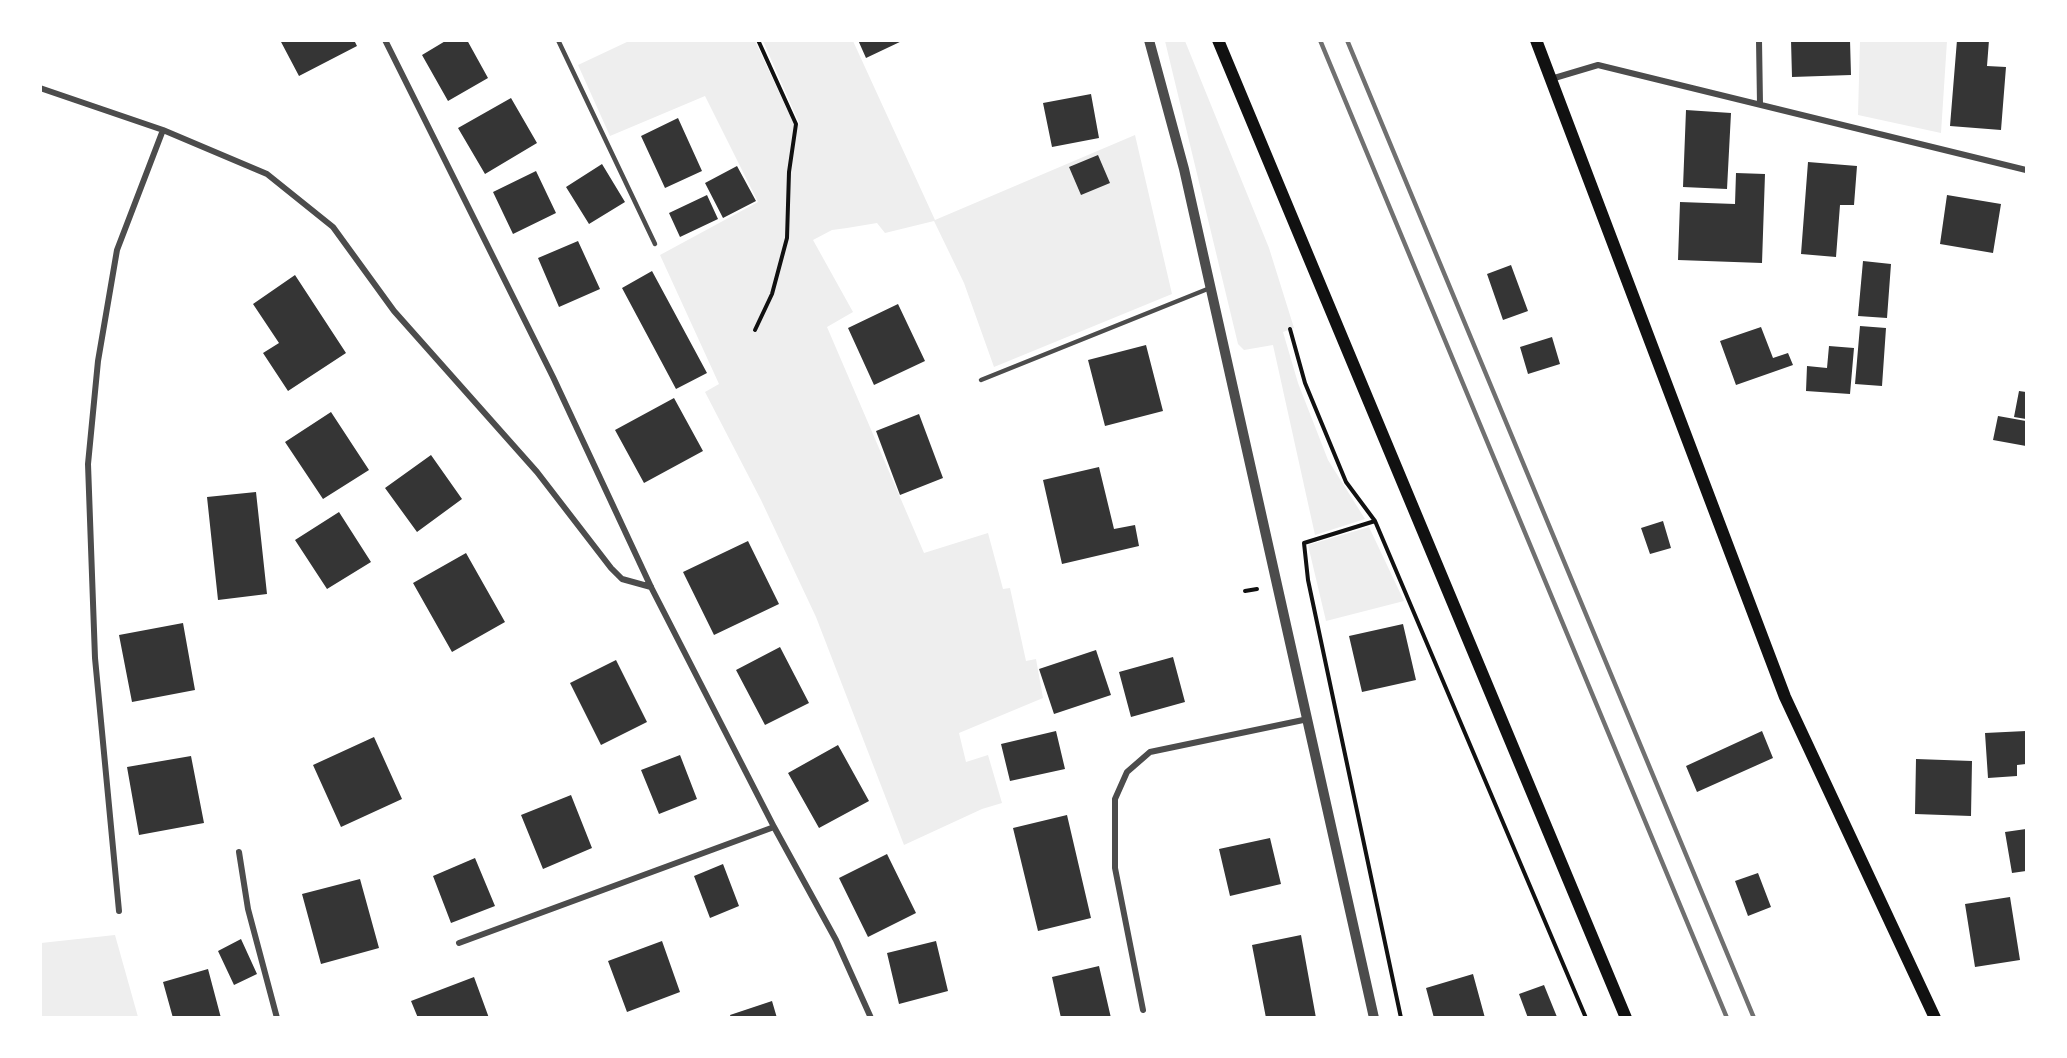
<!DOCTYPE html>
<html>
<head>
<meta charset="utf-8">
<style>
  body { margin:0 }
  #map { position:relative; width:2067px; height:1058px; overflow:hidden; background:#fff; font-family:Raleway,sans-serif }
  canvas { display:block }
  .frame { position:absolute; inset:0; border:42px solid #fff; pointer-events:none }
</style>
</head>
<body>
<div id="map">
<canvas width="2067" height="1058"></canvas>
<div class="frame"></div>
</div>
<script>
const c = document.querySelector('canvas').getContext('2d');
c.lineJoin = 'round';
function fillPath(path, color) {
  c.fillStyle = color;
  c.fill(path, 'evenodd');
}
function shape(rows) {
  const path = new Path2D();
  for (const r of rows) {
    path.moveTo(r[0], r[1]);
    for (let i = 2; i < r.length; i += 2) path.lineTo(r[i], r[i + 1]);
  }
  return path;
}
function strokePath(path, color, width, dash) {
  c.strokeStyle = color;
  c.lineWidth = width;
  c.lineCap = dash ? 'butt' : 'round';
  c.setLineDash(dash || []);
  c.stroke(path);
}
fillPath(shape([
  [629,41,755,41,793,122,800,125,763,41,853,41,935,220,1135,135,1172,294,994,367,964,283,934,221,885,233,877,223,847,228,832,230,813,240,853,312,827,327,924,553,988,533,1003,589,1010,588,1026,661,1036,659,1043,698,959,733,966,762,988,755,1002,803,982,809,904,845,816,617,761,500,705,392,719,384,660,255,758,202,705,96,610,136,578,65],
  [1165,41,1185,41,1269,248,1294,328,1283,332,1298,383,1328,460,1365,519,1315,535,1273,345,1244,350,1238,344],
  [1860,41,1947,41,1941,133,1858,115],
  [1369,527,1404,601,1326,621,1308,545],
  [115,935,138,1017,41,1017,41,943]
]), '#eee');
fillPath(shape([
  [280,40,354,40,357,46,299,76],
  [447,40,467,40,488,78,448,101,422,55],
  [858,40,904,40,866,58],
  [1791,40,1850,40,1851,75,1792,77],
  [1957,40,1989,40,1987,66,2006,67,2001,130,1950,126],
  [1091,94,1099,138,1052,147,1043,103],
  [511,98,537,143,485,174,458,128],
  [1686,110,1731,113,1727,189,1683,187],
  [678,118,702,171,665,188,641,136],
  [1098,155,1110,183,1081,195,1069,167],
  [1808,162,1857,166,1854,205,1840,205,1836,257,1801,254],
  [602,164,625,202,589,224,566,187],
  [737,166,756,201,723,218,705,183],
  [536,171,556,213,513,234,493,192],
  [1736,173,1765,174,1762,263,1678,260,1680,202,1735,204],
  [707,195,718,219,680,237,669,213],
  [1947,195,2001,204,1993,253,1940,244],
  [578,241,600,289,559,307,538,258],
  [1863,261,1891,264,1887,318,1858,316],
  [1511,265,1528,311,1503,320,1487,274],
  [652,271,707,373,676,389,622,288],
  [295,275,346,353,288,391,263,353,279,343,253,304],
  [898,304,925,361,874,385,848,328],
  [1860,326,1886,328,1882,386,1855,384],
  [1761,327,1773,358,1788,353,1793,365,1736,385,1720,341],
  [1552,337,1560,364,1528,374,1520,347],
  [1146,345,1163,411,1105,426,1088,360],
  [1829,346,1854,348,1850,394,1806,391,1807,366,1827,368],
  [2019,391,2026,392,2026,419,2014,417],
  [674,398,703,451,644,483,615,430],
  [331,412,369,470,323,499,285,442],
  [919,414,943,478,900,495,876,431],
  [1998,416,2026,421,2026,446,1993,440],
  [431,455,462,499,417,532,385,488],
  [1099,467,1114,529,1135,525,1139,546,1062,564,1043,480],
  [256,492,267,594,218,600,207,497],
  [339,512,371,562,327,589,295,540],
  [1663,521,1671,548,1650,554,1641,528],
  [748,541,779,604,714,635,683,572],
  [466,553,505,622,452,652,413,583],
  [183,623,195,690,132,702,119,635],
  [1403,624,1416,680,1362,692,1349,636],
  [780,647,809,703,765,725,736,670],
  [1096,650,1111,695,1054,714,1039,669],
  [1173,657,1185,702,1131,717,1119,672],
  [616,660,647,722,601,745,570,683],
  [1056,731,1065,769,1010,781,1001,744],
  [1762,731,1773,758,1697,792,1686,766],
  [2026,731,2026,764,2017,765,2017,776,1988,778,1985,733],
  [374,737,402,799,341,827,313,765],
  [838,745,869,801,819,828,788,773],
  [680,755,697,799,659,814,641,770],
  [191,756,204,823,139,835,127,767],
  [1916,759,1972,761,1971,816,1915,814],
  [571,795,592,848,543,869,521,815],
  [1067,815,1091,918,1038,931,1013,828],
  [2026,829,2026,871,2012,873,2005,832],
  [1270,838,1281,884,1230,896,1219,849],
  [887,854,916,913,868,937,839,878],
  [475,858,495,906,451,923,433,876],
  [723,864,739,906,710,918,694,876],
  [1758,873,1771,907,1748,916,1735,881],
  [360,879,379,948,321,964,302,894],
  [2010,897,2020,960,1975,967,1965,904],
  [1301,935,1316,1018,1266,1018,1252,945],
  [241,939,257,974,234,985,218,951],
  [662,941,680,992,627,1012,608,961],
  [936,941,948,991,899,1004,887,953],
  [1099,966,1111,1018,1061,1018,1052,977],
  [208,969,221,1018,173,1018,163,982],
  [1473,974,1485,1018,1434,1018,1426,988],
  [474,977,489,1018,418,1018,411,1001],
  [1544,985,1557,1017,1528,1018,1519,994],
  [772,1001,777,1018,731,1018,730,1015]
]), '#353535');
strokePath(shape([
  [1290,329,1305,383,1346,482,1375,521,1586,1018],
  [755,330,772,294,787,238,789,172,796,124,758,40],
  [1375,521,1304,543,1308,580,1401,1018],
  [1245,591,1257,589]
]), '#111', 4);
strokePath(shape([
  [558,40,655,244],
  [981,380,1210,288]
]), '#4c4c4c', 4.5);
strokePath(shape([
  [385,40,553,377,651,587,774,827,836,940,871,1018],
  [1759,40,1760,104],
  [1551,79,1598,65,2026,170],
  [40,88,163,130,267,174,333,227,394,311,537,472,611,568,622,579,651,587],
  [239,852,248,909,277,1018],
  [119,911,95,658,88,464,98,361,117,250,163,130],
  [459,943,774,827],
  [1143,1010,1115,868,1115,799,1127,772,1150,752,1308,719]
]), '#4c4c4c', 6);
strokePath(shape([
  [1149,40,1184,169,1374,1018]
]), '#4c4c4c', 10);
strokePath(shape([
  [1218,40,1626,1018],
  [1536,40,1785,697,1935,1018]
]), '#111', 12);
strokePath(shape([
  [1320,40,1727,1018],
  [1347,40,1754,1018]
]), '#707070', 4.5);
</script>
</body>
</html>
